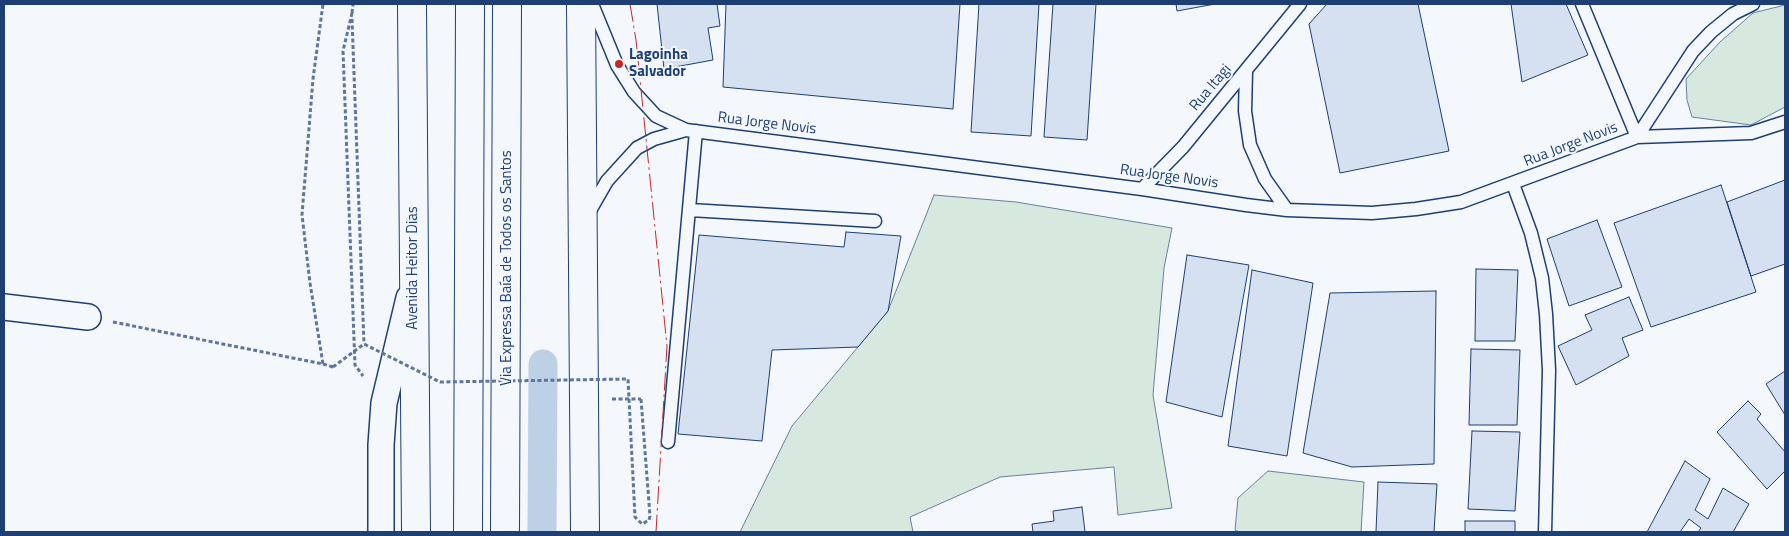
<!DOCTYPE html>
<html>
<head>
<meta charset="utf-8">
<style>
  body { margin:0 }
  #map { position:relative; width:1789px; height:536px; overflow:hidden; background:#f4f7fb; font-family:"Titillium Web",sans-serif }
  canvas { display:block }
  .frame { position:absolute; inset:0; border:5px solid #1d3f73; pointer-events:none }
</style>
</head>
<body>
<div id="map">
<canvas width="1789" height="536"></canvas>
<div class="frame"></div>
</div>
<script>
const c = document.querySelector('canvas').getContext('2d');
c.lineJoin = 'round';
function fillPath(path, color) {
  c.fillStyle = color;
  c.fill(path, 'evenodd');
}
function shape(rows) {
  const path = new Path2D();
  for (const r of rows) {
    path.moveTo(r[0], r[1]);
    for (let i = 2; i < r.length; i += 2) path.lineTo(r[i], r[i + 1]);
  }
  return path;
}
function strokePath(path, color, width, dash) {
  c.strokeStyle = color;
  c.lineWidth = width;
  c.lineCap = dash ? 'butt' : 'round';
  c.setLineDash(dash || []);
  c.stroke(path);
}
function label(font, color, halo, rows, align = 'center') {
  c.font = font + ' "Titillium Web",sans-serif';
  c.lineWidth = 4;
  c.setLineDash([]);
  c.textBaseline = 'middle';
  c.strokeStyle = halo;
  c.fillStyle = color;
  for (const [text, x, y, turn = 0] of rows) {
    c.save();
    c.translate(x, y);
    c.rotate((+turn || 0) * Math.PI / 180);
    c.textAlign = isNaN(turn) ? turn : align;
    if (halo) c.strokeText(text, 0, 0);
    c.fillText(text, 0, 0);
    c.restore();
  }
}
const green = shape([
  [1785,5,1785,107,1751,125,1692,117,1687,100,1686,79,1720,42,1753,13,1785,5],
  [934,195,1016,202,1172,228,1164,268,1153,395,1172,508,1118,515,1114,467,1000,477,910,517,913,532,740,532,792,426,888,311,934,195],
  [1268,471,1364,482,1361,532,1239,532,1235,530,1238,498,1268,471]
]);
fillPath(green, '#d7e8df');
strokePath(green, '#687fa3', 1);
strokePath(shape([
  [542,532,543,364]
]), '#bed0e5', 29);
const building = shape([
  [657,4,717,4,720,26,708,28,713,60,664,69,657,4],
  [726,4,960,4,953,109,723,87,726,4],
  [979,4,1039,4,1031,136,971,132,979,4],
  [1053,4,1096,4,1087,140,1044,137,1053,4],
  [1176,4,1215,4,1177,11,1176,4],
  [1327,4,1418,4,1449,151,1340,173,1309,24,1327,4],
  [1511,4,1566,4,1588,55,1522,82,1511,4],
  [1785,180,1785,264,1751,276,1727,202,1785,180],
  [1721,185,1756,292,1651,327,1614,223,1721,185],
  [1597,220,1622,287,1569,306,1547,239,1597,220],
  [846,232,901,236,888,311,858,347,772,350,762,441,678,434,699,235,844,247,846,232],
  [1187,255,1249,265,1222,417,1166,402,1187,255],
  [1476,269,1518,270,1515,341,1475,341,1476,269],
  [1252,270,1313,283,1287,456,1228,446,1252,270],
  [1436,291,1434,464,1352,467,1303,453,1330,293,1436,291],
  [1629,297,1643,330,1622,338,1629,356,1576,385,1558,346,1592,330,1585,315,1629,297],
  [1471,349,1520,350,1517,425,1469,425,1471,349],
  [1785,371,1785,415,1766,384,1785,371],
  [1748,401,1761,414,1757,419,1785,452,1785,471,1767,489,1717,432,1748,401],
  [1472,431,1520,432,1515,511,1468,509,1472,431],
  [1685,461,1710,479,1695,510,1708,519,1723,488,1749,504,1733,532,1698,532,1701,528,1689,519,1680,532,1647,532,1685,461],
  [1378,482,1437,484,1434,532,1376,532,1378,482],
  [1082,507,1085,532,1033,532,1032,524,1054,521,1053,511,1082,507],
  [1465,521,1515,521,1515,532,1465,532,1465,521]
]);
fillPath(building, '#d5e0f0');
strokePath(building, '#1d3f73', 1);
const lane = shape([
  [592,4,617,65,634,92,656,116,686,130],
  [1582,4,1637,137],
  [1246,72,1245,111,1250,145,1265,179,1287,210],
  [1637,137,1693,51,1711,32,1733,14,1753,4],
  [1513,184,1531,233,1542,278,1546,314,1549,370,1545,532],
  [1142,189,1183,147,1300,4],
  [690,210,875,221],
  [588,214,607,181,637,148,654,139,686,130,1142,189,1246,205,1287,210,1372,213,1416,209,1461,202,1637,137,1751,133,1785,122],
  [668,442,696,131]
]);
const street = shape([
  [4,307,88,317],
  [381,532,381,445,384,403,409,298]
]);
const primary = shape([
  [412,4,416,532],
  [581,4,585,532]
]);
const highway = shape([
  [468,532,470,4],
  [505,532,507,4]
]);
strokePath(lane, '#1d3f73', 15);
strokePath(street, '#1d3f73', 28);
strokePath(primary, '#1d3f73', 30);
strokePath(highway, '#1d3f73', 30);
strokePath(shape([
  [352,13,343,51,355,365,363,376],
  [352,13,353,4],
  [352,19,364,344],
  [113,322,323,364,310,283,302,215,313,79,323,4],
  [323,364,333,367],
  [612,399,641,399]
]), '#5e769c', 3, [4, 2.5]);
strokePath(lane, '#f4f7fb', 12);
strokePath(street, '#f4f7fb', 25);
strokePath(primary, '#f4f7fb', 28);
strokePath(highway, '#f4f7fb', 28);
strokePath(shape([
  [333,367,364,344,440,382,628,379,635,517,642,524,649,520,650,516,641,399]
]), '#5e769c', 3, [4, 2.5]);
strokePath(shape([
  [630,4,636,40,667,346,656,532]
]), '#c62828', 1, [18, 4, 2.5, 4]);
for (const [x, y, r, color] of [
  [619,64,5,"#c62828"]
]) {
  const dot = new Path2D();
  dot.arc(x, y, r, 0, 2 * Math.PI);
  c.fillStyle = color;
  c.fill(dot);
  strokePath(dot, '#f4f7fb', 2);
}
label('bold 15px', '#1d3f73', '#f4f7fb', [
  ["Lagoinha",629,55],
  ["Salvador",629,72]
], 'left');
label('15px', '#1d3f73', '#f4f7fb', [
  ["Rua Itagi",1211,88,-50],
  ["Rua Jorge Novis",767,124,7],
  ["Rua Jorge Novis",1571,145,-21],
  ["Rua Jorge Novis",1169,177,8],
  ["Avenida Heitor Dias",413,268,-90],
  ["Via Expressa Baía de Todos os Santos",507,268,-90]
]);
</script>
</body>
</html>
